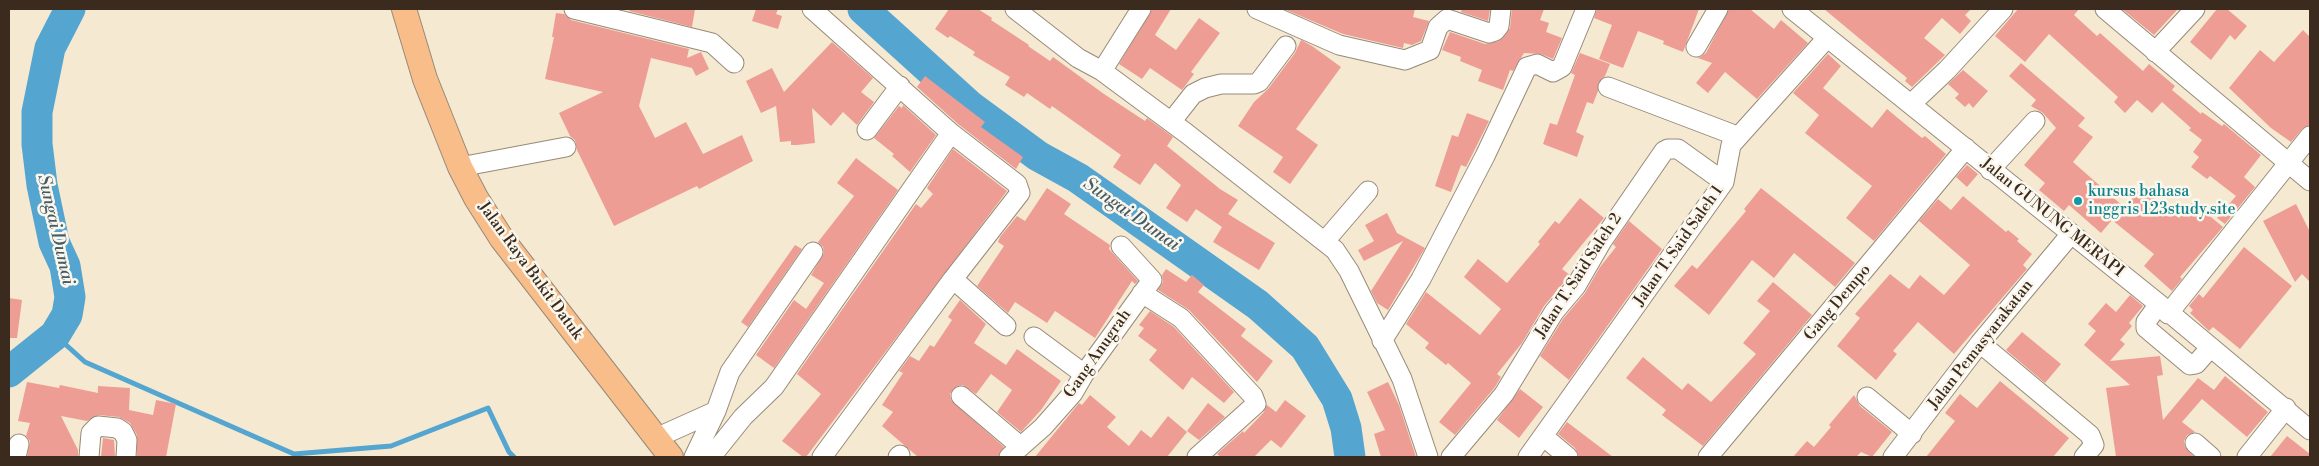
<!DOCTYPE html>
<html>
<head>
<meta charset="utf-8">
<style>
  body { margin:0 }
  #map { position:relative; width:2319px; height:466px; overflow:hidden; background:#f5e9d2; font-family:"Libre Bodoni",serif }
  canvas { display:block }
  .frame { position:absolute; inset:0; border:10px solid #3b2a1e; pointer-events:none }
</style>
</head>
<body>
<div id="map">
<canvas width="2319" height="466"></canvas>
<div class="frame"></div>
</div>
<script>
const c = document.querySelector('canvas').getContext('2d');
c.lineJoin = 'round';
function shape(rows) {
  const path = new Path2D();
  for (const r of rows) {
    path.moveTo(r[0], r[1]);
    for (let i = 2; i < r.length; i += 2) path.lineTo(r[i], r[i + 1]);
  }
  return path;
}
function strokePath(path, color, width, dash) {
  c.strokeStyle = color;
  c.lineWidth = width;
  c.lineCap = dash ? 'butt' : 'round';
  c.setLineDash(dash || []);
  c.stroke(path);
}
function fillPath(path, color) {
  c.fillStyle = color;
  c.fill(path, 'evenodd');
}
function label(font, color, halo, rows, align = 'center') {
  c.font = font + ' "Libre Bodoni",serif';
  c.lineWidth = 5;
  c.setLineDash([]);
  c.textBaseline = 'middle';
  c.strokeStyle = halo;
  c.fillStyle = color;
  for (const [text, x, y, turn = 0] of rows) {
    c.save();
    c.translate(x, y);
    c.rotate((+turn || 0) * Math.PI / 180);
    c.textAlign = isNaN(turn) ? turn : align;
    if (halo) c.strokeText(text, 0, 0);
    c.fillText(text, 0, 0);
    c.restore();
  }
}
strokePath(shape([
  [55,335,85,362,294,454,391,446,488,408,509,452,514,457]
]), '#54a5cf', 5);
strokePath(shape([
  [863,9,970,106,1038,156,1078,178,1258,305,1305,347,1337,399,1346,428,1350,457],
  [9,372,55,335,67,315,70,297,65,266,54,242,42,185,37,144,37,112,50,48,70,9]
]), '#54a5cf', 31);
fillPath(shape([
  [630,9,695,9,692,27,629,11],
  [756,9,778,9,776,14,782,16,778,29,752,21],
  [949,9,978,9,992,18,991,20,1029,45,1028,46,1050,61,1053,57,1104,94,1145,121,1147,118,1173,137,1167,146,1220,189,1238,200,1228,214,1275,243,1259,270,1213,242,1222,227,1196,209,1187,222,1166,208,1181,185,1155,163,1140,185,1113,167,1121,155,1052,106,1050,109,1027,93,1024,97,1005,85,1010,77,973,55,975,52,950,36,948,38,935,29],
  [1152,9,1171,9,1155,35,1176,50,1199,18,1220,33,1191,72,1194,74,1182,90,1150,68,1142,79,1119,64],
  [1284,9,1415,9,1413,17,1429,21,1421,41,1412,45,1404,43,1403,48,1343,34],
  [1462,9,1490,9,1488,21,1461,12],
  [1512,9,1544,9,1540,20,1549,23,1546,32,1562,38,1553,59,1541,54,1524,53,1513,71,1510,70,1503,90,1478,81,1482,70,1460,61,1461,57,1442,50,1450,32,1485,44,1499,41,1510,28],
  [1597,9,1699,9,1683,52,1663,44,1664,41,1638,31,1623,68,1599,59,1612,25,1594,18],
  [1729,9,1750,9,1774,29,1781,20,1808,43,1757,99,1725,72,1708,93,1696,83,1712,63,1698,58,1706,53],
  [1824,9,1971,9,1965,15,1971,21,1960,34,1942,18,1924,38,1945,55,1912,87,1905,81,1907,78],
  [2018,9,2079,9,2074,15,2097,36,2100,33,2143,71,2149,64,2175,86,2172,90,2201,114,2202,112,2222,126,2224,124,2261,155,2244,177,2255,187,2225,224,2217,218,2236,196,2210,176,2207,179,2191,167,2199,157,2193,152,2202,140,2189,130,2191,128,2162,102,2152,113,2137,100,2125,113,2114,102,2118,97,2049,34,2025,62,1995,36],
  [2122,9,2178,9,2154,35],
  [2217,9,2227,9,2247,26,2235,40,2230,35,2211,60,2190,42],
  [556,13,564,14,571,20,689,49,687,58,701,52,709,69,696,76,692,68,651,58,639,106,655,138,686,122,703,154,742,135,753,161,699,189,697,186,614,226,577,150,575,140,570,136,559,113,603,92,545,79,554,37,552,37],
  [2303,30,2310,37,2310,125,2302,129,2291,142,2271,128,2229,88,2260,50,2274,62],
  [1301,40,1312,46,1341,67,1296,129,1318,145,1290,184,1273,172,1283,157,1238,126,1254,102,1268,89,1295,53],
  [832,42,873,78,861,92,874,102,857,125,843,112,831,126,812,108,815,143,797,145,791,145,791,141,780,142,776,106,761,113,746,81,772,68,784,92],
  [1580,53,1610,64,1605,76,1598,83,1598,91,1593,104,1587,102,1576,132,1584,136,1577,157,1543,144,1550,123,1557,125,1575,75,1571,73],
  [1828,54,1841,66,1823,88,1872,128,1887,109,1922,138,1925,136,1946,154,1874,241,1846,218,1872,186,1805,133,1819,115,1793,93],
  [2021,63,2085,118,2078,126,2093,137,2073,162,2124,207,2142,187,2179,218,2193,202,2223,227,2180,277,2182,279,2172,291,2144,266,2154,254,2112,220,2101,233,2069,205,2064,211,2039,190,2045,183,2024,165,2056,128,2043,113,2031,106,2036,100,2009,76],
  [1963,70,1988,91,1973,108,1969,103,1965,107,1955,98,1959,94,1948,84],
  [925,76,985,122,981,127,1023,157,1016,169,958,124,917,87],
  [903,105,936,135,910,172,892,156,894,154,874,138,899,106,902,108],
  [1467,113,1489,121,1466,167,1461,165,1451,192,1435,186,1452,135,1458,137],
  [953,149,1007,191,806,457,803,457,782,441,821,394,797,374,916,204,921,208,933,194,927,188],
  [856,158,898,190,774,368,756,355,794,300,806,309,824,283,811,275,824,253,823,247,818,242,854,196,837,183],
  [1967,165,1978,174,1967,187,1956,177],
  [1047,188,1071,204,1064,214,1110,245,1109,249,1138,281,1135,284,1132,281,1095,338,1055,311,1047,323,1015,302,1008,313,977,286,1004,246,998,242,1000,237,1017,216,1025,221],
  [1761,188,1855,263,1835,287,1794,253,1774,278,1752,260,1709,315,1674,286,1692,265,1697,269,1746,211,1744,209],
  [1963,196,2006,232,2008,230,2019,239,2017,241,2032,254,2023,265,2027,269,1954,354,1918,322,1893,351,1897,354,1876,380,1837,346,1860,318,1855,314,1890,274,1909,289,1920,275,1944,295,1970,265,1919,221,1938,199,1951,210],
  [1580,198,1604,218,1562,269,1570,275,1544,306,1522,343,1497,374,1501,377,1495,387,1455,435,1439,422,1471,383,1448,363,1446,365,1425,348,1429,343,1406,324,1426,292,1480,335,1501,309,1464,277,1478,259,1507,283,1540,244,1538,242,1555,221,1559,224],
  [2296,204,2310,232,2310,282,2302,274,2295,282,2263,221],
  [1387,213,1397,233,1425,248,1388,310,1377,303,1371,291,1403,241,1364,261,1358,250,1374,241,1365,225],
  [1629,221,1662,249,1569,380,1540,356,1563,319,1585,293,1600,267,1616,247,1613,244],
  [795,245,802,249,748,327,741,322],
  [2244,247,2292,286,2240,349,2213,327,2209,331,2190,313,2193,310,2189,306,2199,294,2203,298],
  [1166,269,1186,282,1192,275,1204,285,1198,292,1246,329,1241,336,1273,361,1257,382,1189,310,1158,290,1163,282,1162,275],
  [1773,282,1812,315,1703,446,1662,415,1666,410,1626,378,1643,357,1682,390,1688,383,1711,402,1756,354,1743,343,1770,311,1757,301],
  [2130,295,2143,306,2129,323,2132,326,2120,340,2125,344,2110,361,2160,356,2163,375,2157,376,2163,420,2198,378,2214,390,2225,376,2268,412,2247,437,2202,399,2182,422,2195,432,2187,435,2184,441,2185,447,2194,457,2116,457,2106,388,2130,385,2084,345,2096,331,2088,324,2106,303,2116,312],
  [9,298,22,300,17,338,9,338],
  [960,300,986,324,974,343,1006,365,1017,349,1061,381,1041,410,1021,432,997,412,1012,390,991,374,976,394,963,385,957,386,950,394,951,400,1004,447,998,457,918,457,882,426,893,412,882,405,903,373,899,371,910,356,919,361,930,345,934,347,952,320,948,317],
  [1150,311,1174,327,1234,392,1224,403,1192,377,1183,390,1149,360,1157,350,1138,336,1144,328,1139,325],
  [2022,332,2061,364,2045,383,2006,350],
  [2000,381,2069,438,2053,457,1926,457,1955,421,1945,413,1960,394,1977,408],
  [27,382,59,388,60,385,98,393,98,386,130,388,129,410,153,415,156,400,176,404,166,457,137,457,137,435,130,423,119,417,99,415,87,421,61,416,78,450,78,457,27,457,30,441,26,436,30,423,18,421],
  [1388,382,1399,405,1416,457,1381,457,1374,434,1385,430,1367,392],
  [1520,389,1543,407,1519,438,1497,420],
  [1090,395,1116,417,1107,427,1129,446,1141,430,1151,438,1168,416,1187,432,1167,457,1035,457,1079,403,1082,405],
  [1854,395,1860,406,1892,432,1872,457,1861,452,1856,457,1793,457,1807,441,1814,447,1831,427,1829,425],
  [1285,400,1306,416,1281,448,1271,440,1254,457,1221,457,1217,454,1243,431,1244,433,1264,412,1267,405,1276,412],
  [1208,403,1225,417,1199,440,1187,431],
  [1567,422,1613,457,1579,457,1575,448,1558,434],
  [2287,436,2310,454,2310,457,2270,457],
  [103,438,114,440,115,457,101,457]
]), '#ee9d94');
const minor = shape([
  [574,9,712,43,734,63],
  [812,9,951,133,1017,184,1020,193,953,279,822,457],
  [1015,9,1078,58,1102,71,1186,133,1335,250,1349,271,1402,379,1428,457],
  [1257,9,1339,45,1405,60,1430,50,1438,27,1447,19,1489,33,1495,31,1499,26,1501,9],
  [1792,9,2159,304,2310,430],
  [2105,9,2310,181],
  [1696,47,1718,9],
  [2155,52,2195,9],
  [1102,71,1141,9],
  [1608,87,1737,136],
  [1911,104,1947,70,2003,9],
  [1171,122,1193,94,1205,88,1221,84,1254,84,1259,82,1286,46],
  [867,130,900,86],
  [460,167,566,147],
  [1990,170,2035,121],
  [1325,241,1368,191],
  [953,279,1006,326],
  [1142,293,1181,318,1253,396,1256,404,1197,457],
  [2159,304,2146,322,2146,328,2190,365,2196,364,2211,347],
  [2168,314,2310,136],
  [1034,337,1084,374],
  [1382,341,1421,279,1485,156,1527,67,1537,64,1553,72,1562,67,1586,9],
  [1980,343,2090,435,2094,445,2084,457],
  [961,396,1020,446],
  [1867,397,1912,434],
  [1543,436,1568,457],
  [656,438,716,411,730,372,813,252],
  [2195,443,2211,457],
  [16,457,19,444],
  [89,457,91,433,98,426,117,428,123,432,127,440,126,457],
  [694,457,716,411],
  [711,457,743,417,774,387,951,133],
  [898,457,900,455],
  [1009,457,1043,427,1073,393,1084,374,1152,280,1121,246],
  [1451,457,1504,394,1554,312,1576,286,1602,241,1664,151,1668,149,1678,149,1724,182],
  [1528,457,1724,182,1731,145,1827,38],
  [1708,457,1966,148],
  [1893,457,1980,343,2071,234],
  [2247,457,2286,408]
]);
const major = shape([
  [404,9,425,79,460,167,476,198,502,239,671,457]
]);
strokePath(minor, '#988a78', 21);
strokePath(major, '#988a78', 26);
strokePath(minor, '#fff', 19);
strokePath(major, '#f9bd89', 24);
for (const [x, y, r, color] of [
  [2078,201,5,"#0f9aa8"]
]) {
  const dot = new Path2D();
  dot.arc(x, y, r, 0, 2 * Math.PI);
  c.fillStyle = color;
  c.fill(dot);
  strokePath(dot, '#fbf7ec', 2);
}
label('16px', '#0d838f', '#fbf7ec', [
  ["kursus bahasa",2088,192],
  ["inggris 123study.site",2088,210]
], 'left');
label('16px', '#3b2a1e', '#fbf7ec', [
  ["Jalan GUNUNG MERAPI",2052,218,39],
  ["Jalan T. Said Saleh 1",1679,246,-55],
  ["Jalan Raya Bukit Datuk",530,271,54],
  ["Jalan T. Said Saleh 2",1579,276,-57],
  ["Gang Dempo",1838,303,-50],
  ["Jalan Pemasyarakatan",1981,345,-52],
  ["Gang Anugrah",1098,354,-55]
]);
label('italic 18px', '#455b65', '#fbf7ec', [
  ["Sungai Dumai",1131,215,35],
  ["Sungai Dumai",55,230,77]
]);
</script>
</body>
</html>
